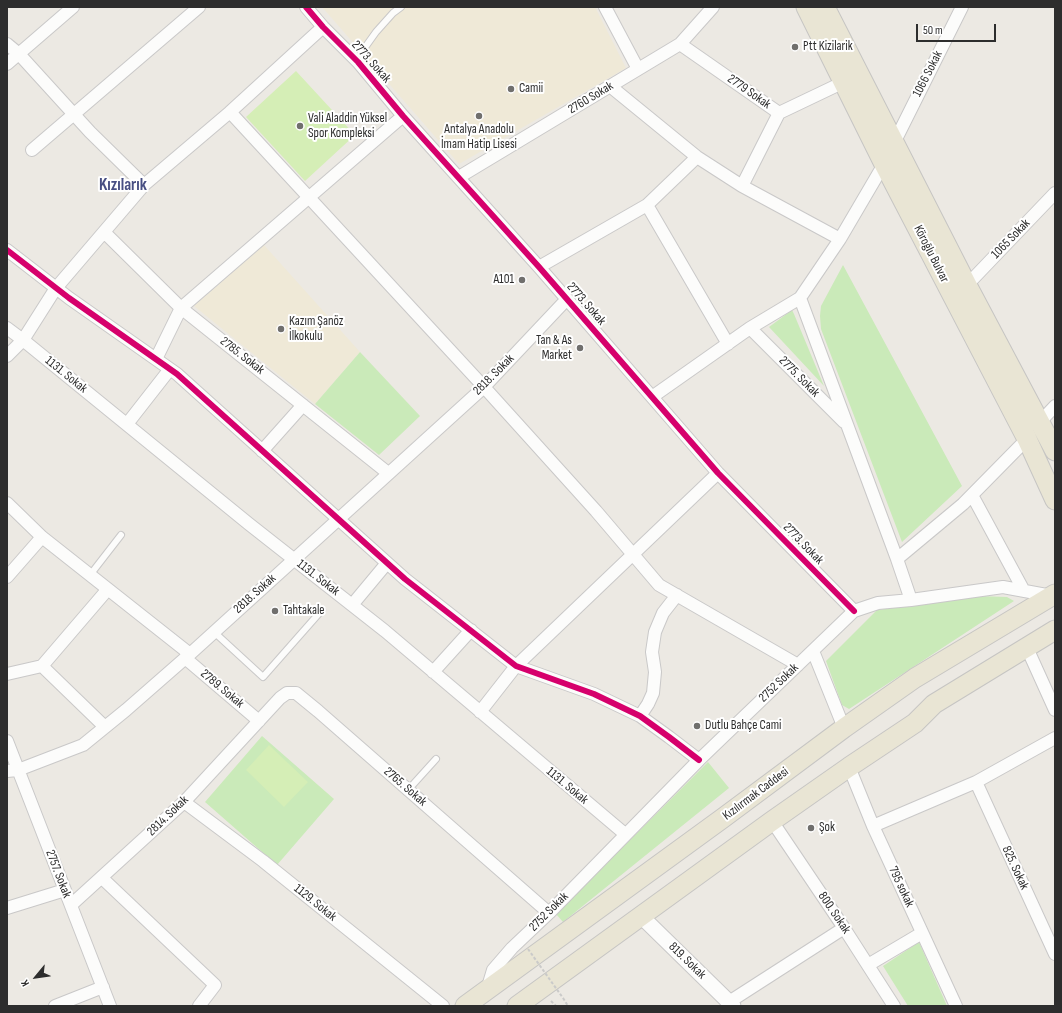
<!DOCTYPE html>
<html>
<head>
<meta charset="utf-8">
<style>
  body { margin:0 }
  #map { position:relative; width:1062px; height:1013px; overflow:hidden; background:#ece9e3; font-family:"Sofia Sans Condensed",sans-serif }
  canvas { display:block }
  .frame { position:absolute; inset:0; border:8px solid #2d2d2d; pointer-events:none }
  .north { position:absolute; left:16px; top:957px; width:40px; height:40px; -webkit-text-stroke:3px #fff; paint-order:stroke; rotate:241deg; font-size:11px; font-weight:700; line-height:16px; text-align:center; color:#2d2d2d }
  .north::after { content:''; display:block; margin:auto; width:14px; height:18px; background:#2d2d2d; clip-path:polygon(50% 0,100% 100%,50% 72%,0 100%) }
  .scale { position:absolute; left:916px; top:24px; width:80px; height:18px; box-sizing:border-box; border:2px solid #2d2d2d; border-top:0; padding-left:5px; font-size:12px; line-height:14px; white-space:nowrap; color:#2d2d2d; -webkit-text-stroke:3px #fff; paint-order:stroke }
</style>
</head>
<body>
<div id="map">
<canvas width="1062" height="1013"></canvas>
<div class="frame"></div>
<div class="north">K</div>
<div class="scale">50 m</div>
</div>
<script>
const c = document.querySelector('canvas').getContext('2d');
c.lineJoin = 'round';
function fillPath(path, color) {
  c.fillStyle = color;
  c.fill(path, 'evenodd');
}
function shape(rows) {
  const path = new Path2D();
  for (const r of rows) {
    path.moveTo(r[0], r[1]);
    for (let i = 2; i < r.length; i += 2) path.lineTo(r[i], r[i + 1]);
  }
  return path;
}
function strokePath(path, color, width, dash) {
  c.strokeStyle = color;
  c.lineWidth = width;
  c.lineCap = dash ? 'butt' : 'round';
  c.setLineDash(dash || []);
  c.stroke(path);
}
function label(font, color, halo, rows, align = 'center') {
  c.font = font + ' "Sofia Sans Condensed",sans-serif';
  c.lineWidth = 4;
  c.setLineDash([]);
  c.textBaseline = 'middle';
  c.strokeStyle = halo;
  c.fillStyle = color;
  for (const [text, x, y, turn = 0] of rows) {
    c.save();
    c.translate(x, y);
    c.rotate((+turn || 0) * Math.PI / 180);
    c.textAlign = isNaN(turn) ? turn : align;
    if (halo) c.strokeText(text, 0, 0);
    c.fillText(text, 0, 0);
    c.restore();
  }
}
fillPath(shape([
  [322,7,595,7,626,68,459,164],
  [264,245,360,352,315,404,194,306]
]), '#efe9d7');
fillPath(shape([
  [843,265,962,486,902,542,821,329,820,316,821,306],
  [792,310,794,314,824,386,769,327],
  [360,352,420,416,379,455,315,404],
  [978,596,1007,597,1014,601,849,709,842,705,826,661,877,610],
  [262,736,334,799,277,865,205,802],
  [708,762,729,788,563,922,556,914],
  [919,942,947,1006,908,1006,883,966]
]), '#caeab9');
fillPath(shape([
  [296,71,355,135,305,181,246,117],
  [269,745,308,782,284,807,246,770]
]), '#d5eeb6');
const service = shape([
  [358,62,361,53,376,32,393,13,401,7],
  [90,575,121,535],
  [214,632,263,677,322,610],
  [408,790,436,759]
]);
const minor = shape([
  [306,7,323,27,358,62,403,116,539,267,718,473,854,611],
  [605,7,638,69],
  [7,44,19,54,90,132,144,185],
  [680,44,779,113,844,82],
  [7,64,73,7],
  [610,86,697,157,742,186,840,239],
  [230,112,484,387,596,511,659,585,798,665],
  [895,141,962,7],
  [32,150,199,7],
  [459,177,680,44,713,7],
  [742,186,779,113],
  [647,205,728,344],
  [104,232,181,308,388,473],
  [7,250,69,298,177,374,405,579,516,666,594,694,640,716,669,737,699,760],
  [539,267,647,205,697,157],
  [967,285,1055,193],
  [800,298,897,559,911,600],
  [7,328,23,340,249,524,385,631,625,834],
  [750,328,844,422],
  [7,356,23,340,56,288,144,185,230,112,323,27],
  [156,359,181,308,403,116],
  [652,397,750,328,800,298,840,239,884,164],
  [1040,422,1055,406],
  [127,424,170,369],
  [262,451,303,405],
  [972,495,1024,591],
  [7,503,42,537,190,654],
  [897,559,963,504,1027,439],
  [7,577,42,537],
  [352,605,387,563],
  [1027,648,1055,710],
  [813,651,844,728],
  [185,658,259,721],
  [42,666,105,727],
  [433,672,471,630],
  [7,674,42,666,108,589],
  [480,712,516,666,718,473],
  [640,716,648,704,653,693,655,672,652,652,655,632,663,613,677,595],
  [7,741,110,1006],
  [849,767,873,826,956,1006],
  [7,771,18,770,83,745,126,710,190,654,484,387,567,299],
  [976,782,1055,954],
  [184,802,263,861,443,1006],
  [772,821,844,928,894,1006],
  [873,826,976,782,1055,738],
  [102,878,215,985,199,1006],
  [71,905,184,802,280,698,287,693,296,693,318,711,549,913],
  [7,908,65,890],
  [868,965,922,933],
  [487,990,493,970,512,948,549,913,699,760,854,611,878,603,911,600,1003,587,1052,596],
  [729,1002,844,928],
  [55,1006,103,987]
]);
const tertiary = shape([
  [641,916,733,1006]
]);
const primary = shape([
  [806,7,884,164,1027,439,1055,500],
  [825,7,967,285,1055,451],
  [465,1006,723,818,844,728,915,678,1055,594],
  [517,1006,772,821,849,767,915,723,934,704,1055,630]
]);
strokePath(service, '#c9c8c8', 8);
strokePath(minor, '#c9c8c8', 14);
strokePath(tertiary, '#c9c8c8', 17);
strokePath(primary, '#c6c5c3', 21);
strokePath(shape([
  [563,998,568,1006],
  [551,1001,556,1006]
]), '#cacac9', 2, [3, 2]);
strokePath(service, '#fcfcfb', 6);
strokePath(minor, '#fcfcfb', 12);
strokePath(tertiary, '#fcfcfb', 15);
strokePath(primary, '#e9e5d4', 19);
strokePath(shape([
  [528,949,563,998]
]), '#cacac9', 2, [3, 2]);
strokePath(shape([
  [306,7,323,27,358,62,403,116,539,267,718,473,854,611],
  [7,250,69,298,177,374,405,579,516,666,594,694,640,716,669,737,699,760]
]), '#d6006c', 6);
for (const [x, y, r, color] of [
  [795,47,4,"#706f6d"],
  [511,89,4,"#706f6d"],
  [479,116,4,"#706f6d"],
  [300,126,4,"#706f6d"],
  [522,280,4,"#706f6d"],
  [281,329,4,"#706f6d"],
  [580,348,4,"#706f6d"],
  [275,611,4,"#706f6d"],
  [697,726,4,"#706f6d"],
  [811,828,4,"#706f6d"]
]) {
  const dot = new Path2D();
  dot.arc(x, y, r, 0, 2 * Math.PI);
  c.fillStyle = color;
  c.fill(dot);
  strokePath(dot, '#fff', 1.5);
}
label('13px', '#2d2d2d', '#fff', [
  ["Ptt Kizilarik",803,47],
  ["Camii",519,89],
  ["Vali Aladdin Yüksel",308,119],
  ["Spor Kompleksi",308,134],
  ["Antalya Anadolu",479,130,"center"],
  ["İmam Hatip Lisesi",479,145,"center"],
  ["A101",514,280,"right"],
  ["Kazım Şanöz",289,322],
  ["İlkokulu",289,337],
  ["Tan & As",572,341,"right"],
  ["Market",572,356,"right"],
  ["Tahtakale",283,611],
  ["Dutlu Bahçe Cami",705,726],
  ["Şok",819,828]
], 'left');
label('13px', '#2d2d2d', '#fff', [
  ["2773. Sokak",371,62,48],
  ["1066 Sokak",928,74,-63],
  ["2779 Sokak",749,92,35],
  ["2760 Sokak",591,98,-31],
  ["1065 Sokak",1011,239,-46],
  ["Köroğlu Bulvar",931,254,63],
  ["2773. Sokak",586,304,49],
  ["2785. Sokak",242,356,38],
  ["1131. Sokak",66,375,39],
  ["2818. Sokak",494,375,-45],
  ["2775. Sokak",799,377,45],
  ["2773. Sokak",803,544,46],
  ["1131. Sokak",318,578,38],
  ["2818. Sokak",255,594,-42],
  ["2752 Sokak",779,683,-44],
  ["2789. Sokak",222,689,40],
  ["1131. Sokak",567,786,40],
  ["2765. Sokak",405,787,41],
  ["Kızılırmak Caddesi",756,794,-37],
  ["2814. Sokak",168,816,-44],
  ["825. Sokak",1015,868,65],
  ["2757. Sokak",58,874,69],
  ["795 sokak",901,887,65],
  ["1129. Sokak",315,903,39],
  ["2752 Sokak",549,912,-45],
  ["800. Sokak",834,913,56],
  ["819. Sokak",687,961,44]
]);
label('bold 17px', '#484f83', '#fff', [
  ["Kızılarık",123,186]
]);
</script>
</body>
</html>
